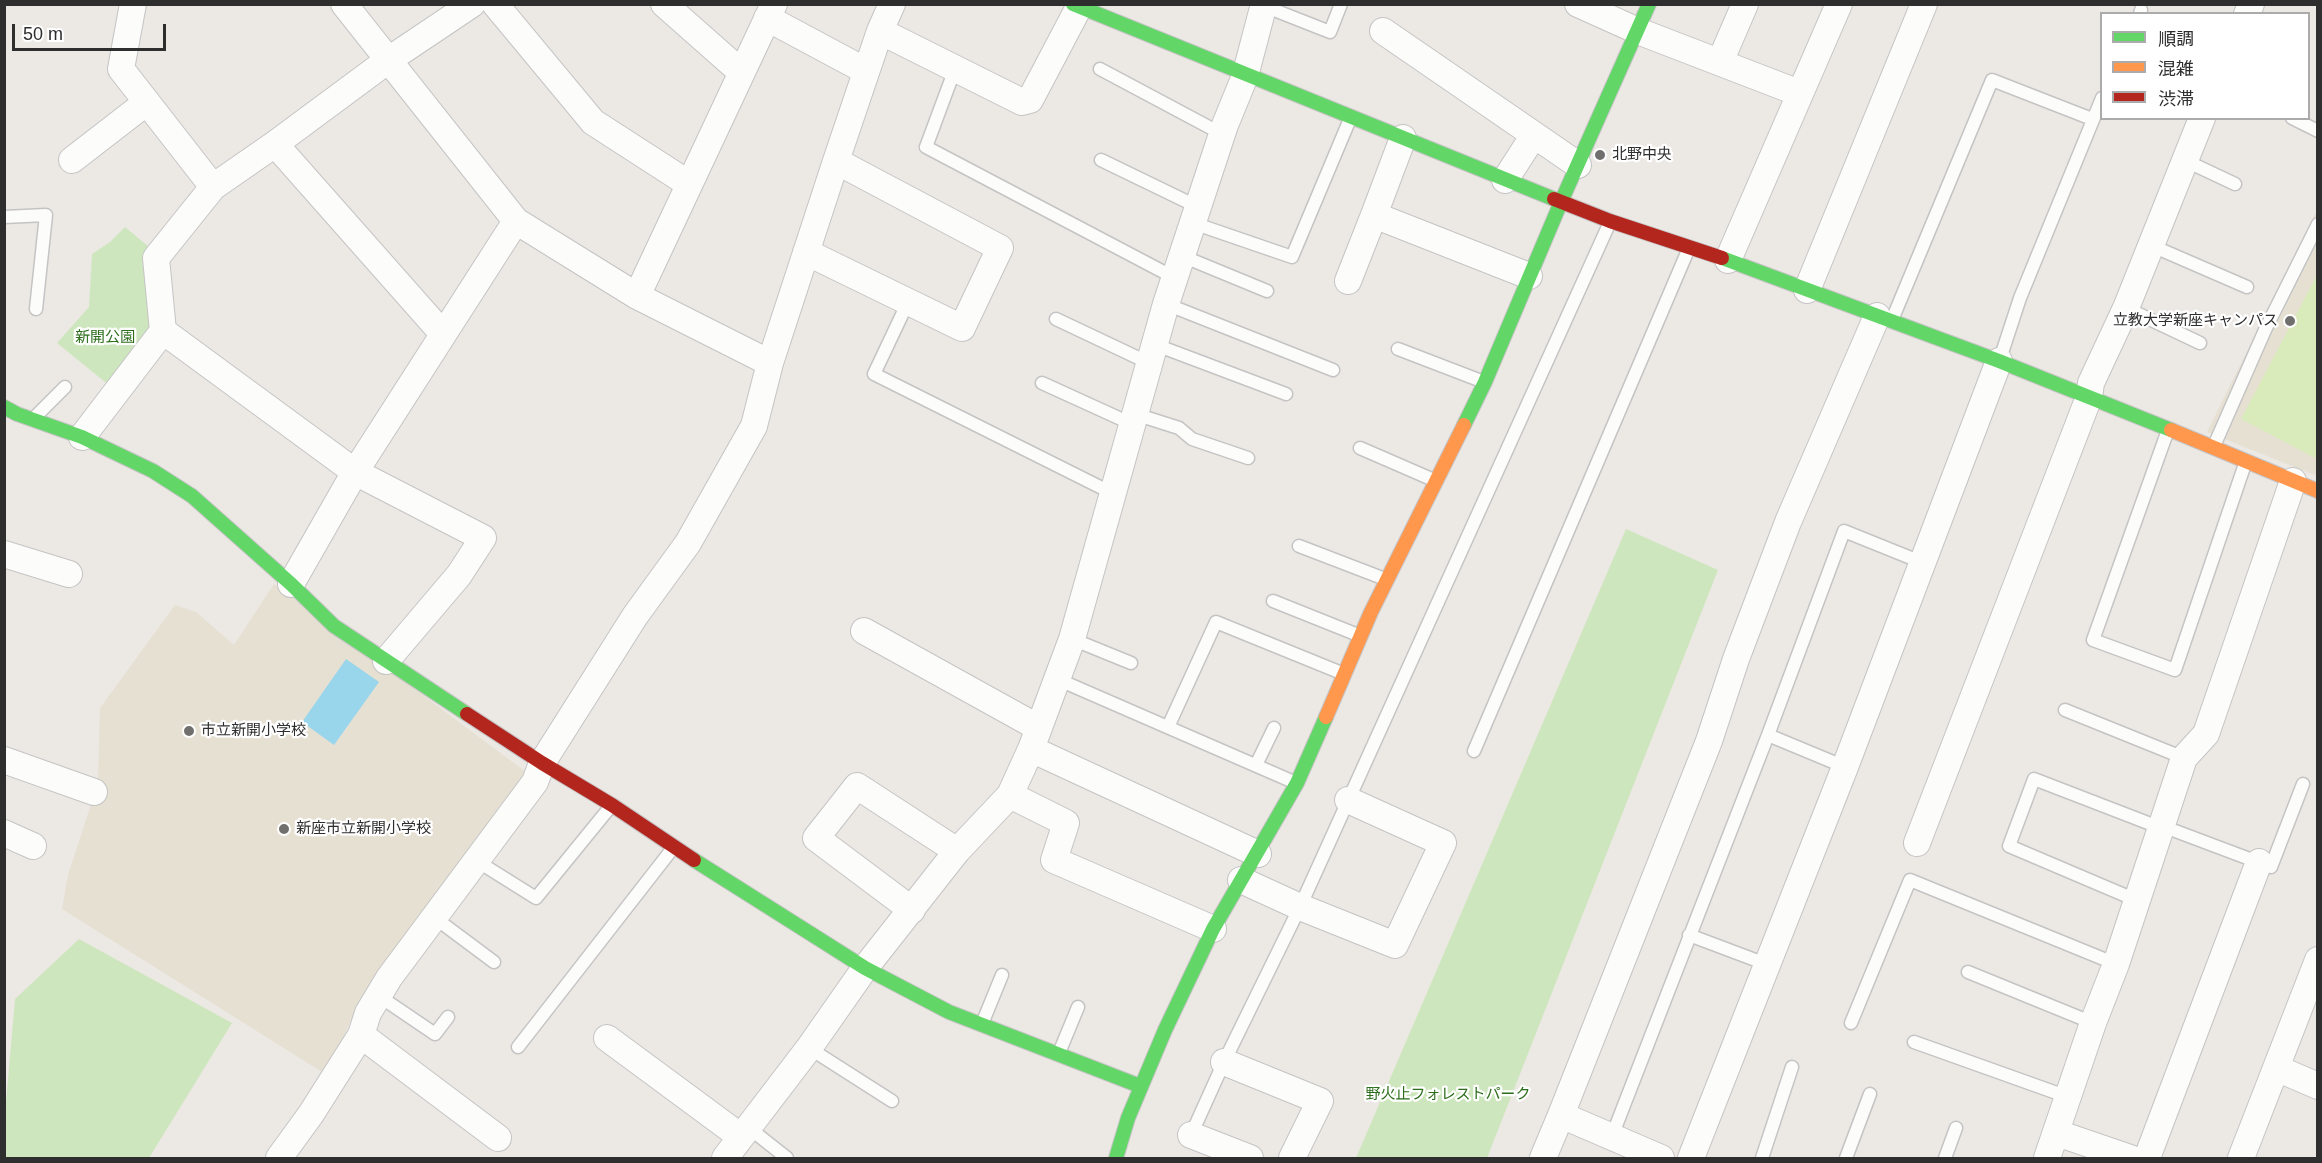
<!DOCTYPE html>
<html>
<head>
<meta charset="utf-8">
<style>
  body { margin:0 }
  #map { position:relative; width:2322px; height:1163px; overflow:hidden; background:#ece8e4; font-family:Arial,"Noto Sans JP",sans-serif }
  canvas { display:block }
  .frame { position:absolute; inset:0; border:6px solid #2e2e2e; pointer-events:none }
  .legend { position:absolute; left:2100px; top:12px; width:210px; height:108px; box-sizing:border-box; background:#fff; border:2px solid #ababab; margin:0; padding:8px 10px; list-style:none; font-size:18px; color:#2e2e2e }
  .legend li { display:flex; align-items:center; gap:12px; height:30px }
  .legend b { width:30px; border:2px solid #ababab }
  .scale { position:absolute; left:12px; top:24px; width:154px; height:27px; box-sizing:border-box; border:3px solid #2e2e2e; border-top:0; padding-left:8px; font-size:18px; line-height:21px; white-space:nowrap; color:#2e2e2e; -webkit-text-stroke:4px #fff; paint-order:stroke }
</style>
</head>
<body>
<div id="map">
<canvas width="2322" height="1163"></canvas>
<div class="frame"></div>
<ul class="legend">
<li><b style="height:8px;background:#63d668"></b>順調</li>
<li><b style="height:8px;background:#ff974d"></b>混雑</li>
<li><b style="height:8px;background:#b3261e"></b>渋滞</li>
</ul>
<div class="scale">50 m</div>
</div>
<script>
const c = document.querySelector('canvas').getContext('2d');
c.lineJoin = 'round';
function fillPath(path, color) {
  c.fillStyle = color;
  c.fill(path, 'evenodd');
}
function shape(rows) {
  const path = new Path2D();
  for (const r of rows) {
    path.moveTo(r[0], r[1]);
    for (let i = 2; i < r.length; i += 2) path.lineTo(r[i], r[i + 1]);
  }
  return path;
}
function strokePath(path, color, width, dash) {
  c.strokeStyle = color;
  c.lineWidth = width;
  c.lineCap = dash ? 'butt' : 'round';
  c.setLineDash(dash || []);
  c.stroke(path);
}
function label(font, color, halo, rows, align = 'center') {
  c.font = font + ' Arial,"Noto Sans JP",sans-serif';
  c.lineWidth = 4.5;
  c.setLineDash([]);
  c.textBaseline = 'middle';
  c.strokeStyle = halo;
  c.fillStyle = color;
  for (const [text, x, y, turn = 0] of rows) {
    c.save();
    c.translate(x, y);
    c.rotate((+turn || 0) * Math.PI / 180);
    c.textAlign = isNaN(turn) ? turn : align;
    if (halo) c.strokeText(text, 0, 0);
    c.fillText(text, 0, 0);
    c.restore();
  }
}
fillPath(shape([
  [2317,210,2317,476,2207,432],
  [274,584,526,772,359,1002,343,1038,322,1072,62,909,68,875,98,783,100,708,175,605,196,612,234,645]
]), '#e6e0d3');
fillPath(shape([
  [125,227,149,247,150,324,147,333,110,386,57,343,89,307,92,254,110,242],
  [1626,529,1718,570,1487,1158,1356,1158],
  [79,939,232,1023,149,1158,5,1158,5,1114,15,999]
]), '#cee6be');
fillPath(shape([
  [2317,275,2318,459,2317,459,2241,419]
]), '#d9eabb');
fillPath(shape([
  [346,659,379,682,334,745,302,722]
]), '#99d6ec');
const lane = shape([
  [1264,6,1330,32,1341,4],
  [2140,14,2141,10],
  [955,69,926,147,1175,278],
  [1100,69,1222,134],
  [2292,118,2318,131],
  [1101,160,1198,207],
  [2184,160,2235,184],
  [4,217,46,215,36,309],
  [1193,223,1292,257,1350,119],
  [2150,245,2247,287],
  [1182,256,1267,291],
  [908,302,874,374,1112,493],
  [1166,304,1333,370],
  [2126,308,2200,343],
  [1056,319,1149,363],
  [1892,320,1992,80,2092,119],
  [1156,345,1286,394],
  [1398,349,1484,382],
  [2000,359,2020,298,2102,98],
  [1042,383,1132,424],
  [1135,414,1179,428,1192,439,1248,458],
  [34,418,65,387],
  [2168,430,2093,640,2175,670,2246,461],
  [2214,446,2265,330,2318,224],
  [1360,448,1436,481],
  [1299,546,1385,579],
  [1273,601,1358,635],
  [1072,639,1131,663],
  [1057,679,1296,783],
  [2065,710,2184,758],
  [1168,727,1216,622,1344,674],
  [1768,735,1845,767],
  [1474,751,1689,248],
  [1256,765,1274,728],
  [2162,826,2271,867,2303,784],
  [477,861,536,898,611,806],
  [2136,900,2009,846,2034,779,2161,828],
  [435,918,494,962],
  [1689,935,1766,964],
  [1968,972,2093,1023],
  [379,996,435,1034,448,1017],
  [1851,1023,1910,880,2116,964],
  [982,1024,1002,975],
  [1914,1042,2068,1097],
  [518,1047,673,848],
  [809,1048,892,1101],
  [1059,1053,1078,1007],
  [749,1128,787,1158],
  [1191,1135,1224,1062,1300,907,1610,222],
  [1612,1136,1768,735,1844,531,1921,562],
  [1762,1158,1792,1067],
  [1846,1158,1870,1094],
  [1945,1158,1956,1128]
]);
const street = shape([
  [133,4,121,69,213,187],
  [344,4,516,221,637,296,770,363],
  [495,4,593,122,689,184],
  [664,4,741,72],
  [1578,4,1638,31,1799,93],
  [2247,14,2251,4],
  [767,18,866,71],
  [880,31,1022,102,1030,100,1079,7],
  [1383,31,1578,165],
  [1720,62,1745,4],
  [1403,138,1374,215,1529,276],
  [275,144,443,334],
  [72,160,147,102],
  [1505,180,1534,135],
  [806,252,962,328,1000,248,836,161],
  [1728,260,1839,4],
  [1348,281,1374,215],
  [1807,290,1924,4],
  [637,296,774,4],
  [163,331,355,472,483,538,459,575,386,661],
  [82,437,163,331,156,258,213,187,275,144,387,61,472,4],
  [4,554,69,574],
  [291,584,355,472,516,221],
  [864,631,1039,728],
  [1031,749,1258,854],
  [4,760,94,792],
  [1010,795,1066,823,1054,860,1213,929],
  [4,833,33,846],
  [1917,843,2089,397,2091,383,2126,308,2202,118],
  [1241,880,1300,907,1395,945,1443,843,1348,800],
  [912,910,816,838,857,786,957,851],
  [361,1035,498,1138],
  [607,1038,741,1137],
  [1224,1062,1320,1101,1292,1158],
  [2276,1068,2318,1086],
  [2057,1133,2130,1158],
  [1191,1135,1250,1158],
  [279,1158,311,1114,361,1035,368,1013,389,978,535,782,542,763,635,616,688,543,754,426,770,363,836,161,880,31,892,4],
  [725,1158,809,1048,865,968,957,851,1010,795,1031,749,1072,639,1166,304,1225,125,1245,76,1264,4],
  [1543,1158,1561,1115],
  [1661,1158,1561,1115,1709,741,1736,659,1788,522,1877,316],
  [1691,1158,1845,767,1999,361],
  [2047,1158,2093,1023,2116,964,2184,758,2206,734,2293,481],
  [2147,1158,2259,862],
  [2241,1158,2318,960]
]);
const fast = shape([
  [1073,4,1554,199],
  [1722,258,1999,361,2171,430],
  [4,407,17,414,82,437,153,471,192,496,291,584,334,626,467,714],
  [1464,425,1485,382,1561,202,1649,4],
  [694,860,865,968,949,1012,1140,1086],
  [1116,1158,1128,1118,1165,1030,1213,929,1297,783,1326,717]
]);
const slow = shape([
  [2171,430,2318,491],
  [1326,717,1371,612,1464,425]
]);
const jam = shape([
  [1554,199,1610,221,1722,258],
  [467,714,542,763,612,805,694,860]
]);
strokePath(lane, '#c5c4c5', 15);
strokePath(street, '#c5c4c5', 28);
strokePath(fast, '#c5c4c5', 16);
strokePath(slow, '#c5c4c5', 16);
strokePath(jam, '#c5c4c5', 16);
strokePath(lane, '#fcfcfb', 12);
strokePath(street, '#fcfcfb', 26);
strokePath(fast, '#63d668', 14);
strokePath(slow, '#ff974d', 14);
strokePath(jam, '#b3261e', 14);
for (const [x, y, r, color] of [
  [1600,155,6,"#706f6e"],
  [2290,321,6,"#706f6e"],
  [189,731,6,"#706f6e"],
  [284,829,6,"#706f6e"]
]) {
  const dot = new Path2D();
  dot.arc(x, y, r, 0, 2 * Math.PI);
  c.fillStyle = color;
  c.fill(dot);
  strokePath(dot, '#fff', 2);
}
label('15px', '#2e2e2e', '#fff', [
  ["北野中央",1612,155],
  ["立教大学新座キャンパス",2278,321,"right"],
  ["市立新開小学校",201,731],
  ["新座市立新開小学校",296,829]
], 'left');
label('15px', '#2c6e1b', '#fff', [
  ["新開公園",105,338],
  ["野火止フォレストパーク",1448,1095]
]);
</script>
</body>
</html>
